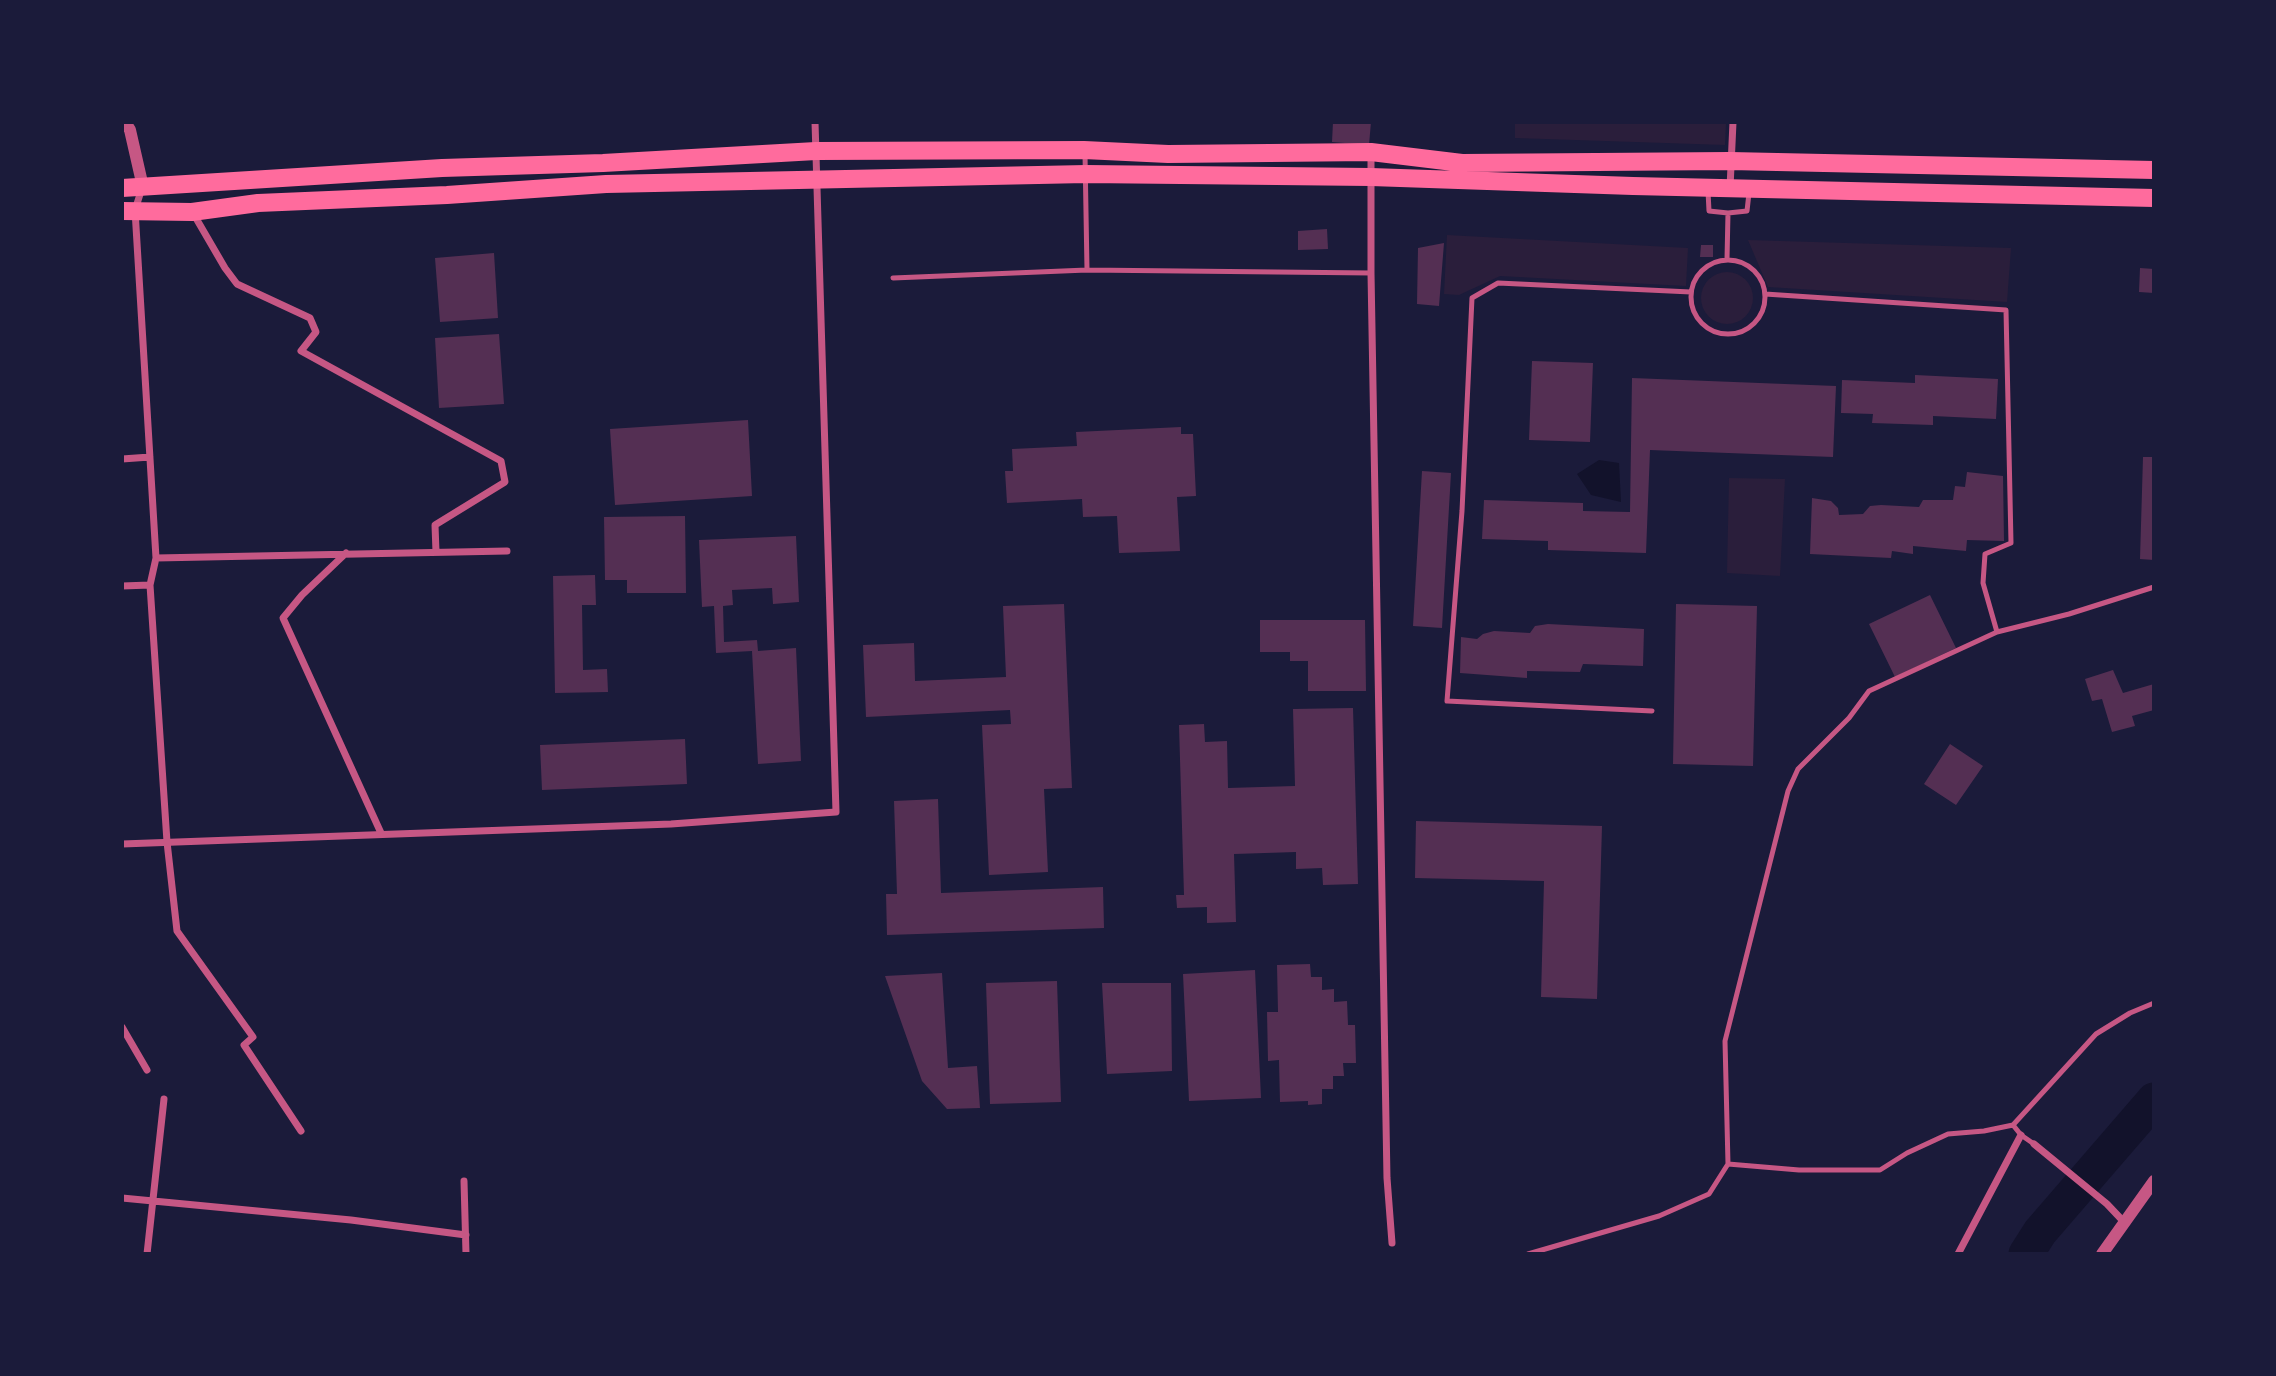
<!DOCTYPE html>
<html>
<head>
<meta charset="utf-8">
<style>
  body { margin:0 }
  #map { position:relative; width:2276px; height:1376px; overflow:hidden; background:#1b1b3a; font-family:"Public Sans",sans-serif }
  canvas { display:block }
  .frame { position:absolute; inset:0; border:124px solid #1b1b3a; pointer-events:none }
</style>
</head>
<body>
<div id="map">
<canvas width="2276" height="1376"></canvas>
<div class="frame"></div>
</div>
<script>
const c = document.querySelector('canvas').getContext('2d');
c.lineJoin = 'round';
function fillPath(path, color) {
  c.fillStyle = color;
  c.fill(path, 'evenodd');
}
function shape(rows) {
  const path = new Path2D();
  for (const r of rows) {
    if (r.length === 3) {
      path.moveTo(r[0] + r[2], r[1]);
      path.arc(r[0], r[1], r[2], 0, 2 * Math.PI);
      continue;
    }
    path.moveTo(r[0], r[1]);
    for (let i = 2; i < r.length; i += 2) path.lineTo(r[i], r[i + 1]);
  }
  return path;
}
function strokePath(path, color, width, dash) {
  c.strokeStyle = color;
  c.lineWidth = width;
  c.lineCap = dash ? 'butt' : 'round';
  c.setLineDash(dash || []);
  c.stroke(path);
}
fillPath(shape([
  [1515,123,1726,123,1725,145,1515,138],
  [1447,235,1688,248,1686,286,1500,276,1459,295,1444,294],
  [1748,240,2011,248,2007,302,1768,287],
  [1727,298,26],
  [1729,478,1785,479,1780,576,1727,573]
]), '#2a1e3b');
fillPath(shape([
  [1599,460,1619,463,1621,502,1591,495,1577,474]
]), '#12122b');
strokePath(shape([
  [2026,1254,2040,1232,2154,1100]
]), '#12122b', 35);
fillPath(shape([
  [1333,122,1371,122,1369,145,1332,142],
  [1327,229,1328,249,1298,250,1298,231],
  [1444,243,1439,306,1417,304,1418,248],
  [1701,245,1713,245,1713,257,1700,257],
  [494,253,498,318,440,322,435,258],
  [2140,268,2154,269,2154,293,2139,292],
  [499,334,504,404,439,408,435,338],
  [1532,361,1593,363,1590,442,1529,440],
  [1915,375,1998,379,1996,419,1933,416,1933,425,1872,423,1873,414,1841,413,1842,380,1915,383],
  [1632,378,1836,386,1833,457,1650,450,1646,553,1548,550,1548,541,1482,539,1484,500,1583,503,1583,511,1630,512],
  [748,420,752,496,615,505,610,429],
  [1181,427,1181,434,1193,434,1196,496,1177,497,1180,551,1119,553,1117,516,1083,517,1082,499,1007,503,1005,471,1013,471,1012,449,1077,446,1076,432],
  [2143,457,2154,457,2154,560,2140,559],
  [1422,471,1451,473,1442,628,1413,626],
  [1967,472,2003,476,2004,541,1967,540,1966,551,1913,546,1913,554,1892,551,1891,558,1810,554,1812,498,1831,501,1838,508,1839,515,1863,514,1870,506,1881,505,1919,507,1923,500,1953,500,1955,486,1965,487],
  [685,516,686,593,627,593,627,580,605,580,604,517],
  [796,536,799,602,773,604,772,588,732,590,733,605,723,606,724,642,757,640,758,651,796,648,801,761,758,764,752,651,716,653,714,606,702,607,699,540],
  [595,575,596,605,582,605,583,670,607,669,608,692,555,693,553,576],
  [1930,595,1956,648,1895,677,1869,624],
  [1064,604,1072,788,1044,789,1048,872,989,875,982,725,1011,724,1010,710,866,717,863,645,914,643,915,681,1006,677,1003,606],
  [1676,604,1757,606,1753,766,1673,764],
  [1260,620,1365,620,1366,691,1308,691,1308,661,1290,661,1290,652,1260,652],
  [1548,624,1644,629,1643,666,1583,664,1580,672,1527,671,1527,678,1460,673,1461,637,1477,639,1483,634,1494,631,1530,633,1535,626],
  [2113,670,2123,693,2154,684,2154,710,2132,716,2135,726,2112,732,2102,699,2092,701,2085,679],
  [1353,708,1358,884,1323,885,1322,868,1296,869,1296,852,1234,854,1236,922,1207,923,1207,907,1177,908,1176,895,1184,895,1179,725,1204,724,1205,742,1227,741,1228,788,1295,786,1293,709],
  [685,739,687,784,542,790,540,745],
  [1950,744,1983,766,1956,805,1924,784],
  [938,799,941,893,1103,887,1104,928,887,935,886,894,897,894,894,801],
  [1416,821,1602,826,1597,999,1541,997,1544,881,1415,878],
  [1310,964,1311,977,1322,977,1322,990,1334,989,1334,1002,1347,1001,1348,1025,1355,1025,1356,1063,1343,1063,1344,1076,1333,1076,1333,1089,1322,1089,1322,1104,1308,1105,1308,1101,1280,1102,1279,1060,1268,1061,1267,1012,1278,1012,1277,965],
  [1255,970,1261,1098,1189,1101,1183,974],
  [942,973,948,1068,977,1066,980,1108,947,1109,922,1081,885,976],
  [1057,981,1061,1102,990,1104,986,983],
  [1102,983,1171,983,1172,1071,1107,1074]
]), '#542f53');
strokePath(shape([
  [1085,154,1087,270],
  [1708,191,1709,211,1728,213,1747,211,1749,193],
  [1727,259,1728,213],
  [1728,297,37],
  [893,278,1087,270,1371,273],
  [1765,294,2006,310,2011,543,1985,554,1983,583,1997,632],
  [1652,711,1447,701,1462,511,1472,298,1498,283,1691,292],
  [2013,1125,2096,1034,2130,1013,2154,1003],
  [1728,1164,1799,1170,1880,1170,1907,1153,1948,1134,1984,1131,2013,1125,2021,1135,2034,1144],
  [1528,1254,1659,1216,1709,1194,1728,1164,1725,1041,1788,791,1798,769,1849,718,1869,691,1997,632,2069,614,2154,587]
]), '#c65784', 5);
strokePath(shape([
  [1371,153,1371,273,1387,1178,1392,1243],
  [142,188,135,210,156,558,150,585,167,842,177,931,253,1037,244,1045,301,1131],
  [1730,188,1733,122],
  [193,213,225,268,237,284,310,318,316,332,301,351,501,461,505,482,435,525,436,552],
  [122,459,150,457],
  [346,553,302,595,283,618,381,833],
  [156,558,507,551],
  [122,586,150,585],
  [122,844,671,824,836,812,815,122],
  [122,1027,147,1070],
  [2034,1144,2107,1204,2124,1222],
  [464,1181,466,1254],
  [122,1198,351,1220,466,1235],
  [147,1254,164,1099],
  [1958,1254,2021,1135]
]), '#c65784', 7);
strokePath(shape([
  [125,122,130,130,143,187],
  [2102,1254,2154,1181]
]), '#c65784', 12);
strokePath(shape([
  [122,188,442,168,603,163,816,151,1084,150,1168,154,1371,152,1462,163,1730,161,2154,170],
  [122,211,192,212,258,203,447,195,606,184,1086,174,1371,177,1633,186,2154,198]
]), '#ff6b9d', 18);
</script>
</body>
</html>
